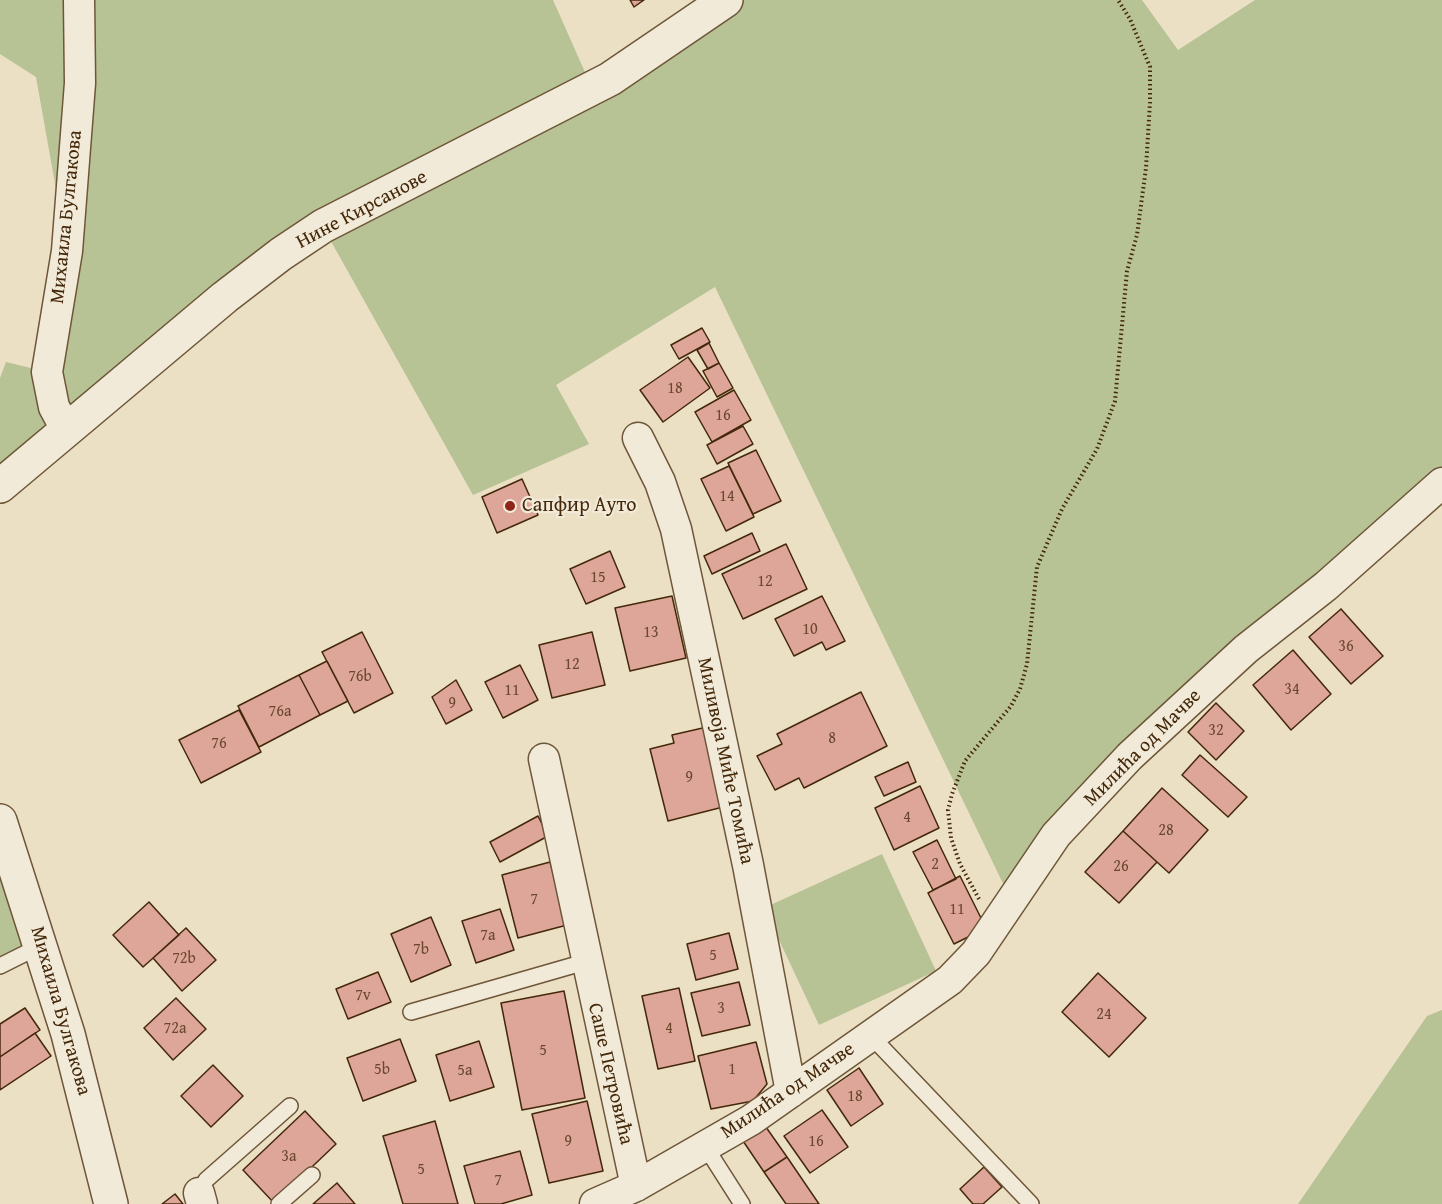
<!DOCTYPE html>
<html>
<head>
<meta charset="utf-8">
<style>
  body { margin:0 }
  canvas { display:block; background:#ebdfc4 }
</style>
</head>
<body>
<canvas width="1442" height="1204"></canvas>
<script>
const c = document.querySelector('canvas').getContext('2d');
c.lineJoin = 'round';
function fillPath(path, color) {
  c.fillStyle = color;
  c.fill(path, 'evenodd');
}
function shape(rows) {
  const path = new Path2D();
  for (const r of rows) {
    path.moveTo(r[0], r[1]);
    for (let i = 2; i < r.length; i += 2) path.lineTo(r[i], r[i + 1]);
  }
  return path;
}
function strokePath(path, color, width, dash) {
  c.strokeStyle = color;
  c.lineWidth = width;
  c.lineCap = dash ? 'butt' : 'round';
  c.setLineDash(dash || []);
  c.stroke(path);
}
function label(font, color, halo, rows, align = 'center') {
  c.font = font + ' "Gentium Book Plus",serif';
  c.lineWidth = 4.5;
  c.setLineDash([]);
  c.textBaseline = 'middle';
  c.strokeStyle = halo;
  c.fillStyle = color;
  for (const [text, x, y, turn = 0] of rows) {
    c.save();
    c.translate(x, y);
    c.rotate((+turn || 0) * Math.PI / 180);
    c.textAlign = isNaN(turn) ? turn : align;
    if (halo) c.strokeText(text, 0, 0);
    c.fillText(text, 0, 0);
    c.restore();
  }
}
fillPath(shape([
  [0,0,553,0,592,88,721,0,1142,0,1178,50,1255,0,1442,0,1442,481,1246,649,1011,900,715,287,556,385,589,444,473,495,323,227,0,486,0,378,6,362,47,372,67,251,36,77,0,54],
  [0,824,42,945,0,966],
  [882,854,936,971,819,1025,764,908],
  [1442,1010,1442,1204,1298,1204,1427,1016]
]), '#b7c295');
const building = shape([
  [630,0,644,0,634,7,630,0],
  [702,328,710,342,679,359,671,345,702,328],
  [709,343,719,363,708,369,697,350,709,343],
  [688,357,710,388,663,422,640,390,688,357],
  [719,363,733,388,717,397,703,371,719,363],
  [734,390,751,420,712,442,695,412,734,390],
  [743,426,753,444,717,464,707,445,743,426],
  [756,450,781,501,753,514,728,463,756,450],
  [729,466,754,517,726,531,701,479,729,466],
  [522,479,538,515,497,533,482,497,522,479],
  [752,533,760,551,712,574,704,556,752,533],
  [786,544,807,589,743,619,722,574,786,544],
  [610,551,625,587,586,604,570,569,610,551],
  [672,596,686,658,630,671,615,608,672,596],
  [822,596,845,641,826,650,822,642,794,656,775,619,822,596],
  [1341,609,1383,656,1351,684,1309,637,1341,609],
  [362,632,393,693,354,713,322,652,362,632],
  [592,632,605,685,552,698,539,645,592,632],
  [1293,650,1331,694,1291,730,1253,685,1293,650],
  [327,661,348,701,320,715,299,675,327,661],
  [520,665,538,700,503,718,485,682,520,665],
  [299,675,320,715,259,747,238,706,299,675],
  [456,680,472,710,446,724,432,697,456,680],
  [861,692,887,746,804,788,799,778,775,790,757,756,782,744,777,734,861,692],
  [1216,703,1244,731,1216,760,1188,732,1216,703],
  [239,710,261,752,201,783,179,740,239,710],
  [707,727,727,806,668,821,650,749,674,743,672,735,707,727],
  [1200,755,1247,797,1228,817,1182,775,1200,755],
  [908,762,916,782,884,796,875,777,908,762],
  [920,786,939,828,894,850,875,808,920,786],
  [1162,788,1208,830,1169,873,1123,831,1162,788],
  [538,816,548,836,500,862,490,842,538,816],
  [1123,831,1157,862,1119,903,1085,872,1123,831],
  [937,840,956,879,933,890,913,852,937,840],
  [550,862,567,925,518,938,502,875,550,862],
  [960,876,986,928,954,944,928,893,960,876],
  [149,902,179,935,143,967,113,935,149,902],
  [500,909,514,950,476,963,462,921,500,909],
  [431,917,451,965,411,982,391,934,431,917],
  [186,928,216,960,182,991,153,958,186,928],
  [729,933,738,969,696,980,687,944,729,933],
  [378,972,391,1002,348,1019,336,989,378,972],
  [1098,973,1146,1018,1109,1057,1062,1012,1098,973],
  [739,982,750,1025,702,1036,691,993,739,982],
  [679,988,695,1061,658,1069,642,996,679,988],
  [564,991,585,1098,522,1110,501,1003,564,991],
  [176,998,206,1029,173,1060,144,1028,176,998],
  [25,1008,40,1030,0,1057,0,1024,25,1008],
  [35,1033,51,1056,0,1090,0,1057,35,1033],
  [400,1039,416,1081,363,1101,347,1058,400,1039],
  [479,1041,494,1087,450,1101,436,1055,479,1041],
  [756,1042,767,1084,753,1101,711,1109,698,1056,756,1042],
  [213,1065,243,1096,211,1127,181,1096,213,1065],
  [859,1068,883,1104,851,1126,827,1090,859,1068],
  [587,1101,603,1171,549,1183,532,1114,587,1101],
  [822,1110,848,1147,810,1173,784,1136,822,1110],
  [305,1111,336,1144,274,1203,243,1170,305,1111],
  [761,1120,787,1157,764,1172,739,1135,761,1120],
  [435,1121,458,1204,403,1204,383,1136,435,1121],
  [520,1151,532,1195,501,1204,475,1204,464,1166,520,1151],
  [787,1157,819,1204,786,1204,764,1172,787,1157],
  [984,1167,1002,1187,983,1204,973,1204,960,1189,984,1167],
  [337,1183,355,1204,313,1204,337,1183],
  [175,1194,183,1204,162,1204,175,1194]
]);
fillPath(building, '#dea699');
strokePath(building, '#44280a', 1.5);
const service = shape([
  [0,966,42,945],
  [411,1012,585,962],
  [871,1036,1031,1204],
  [705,1146,742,1204],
  [199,1193,206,1180,290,1106],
  [279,1204,312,1175]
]);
const minor = shape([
  [66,429,54,407,47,372,67,251,80,83,79,0],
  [638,438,660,482,676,529,748,865,791,1092],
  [544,759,636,1186],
  [199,1193,202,1204],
  [595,1204,636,1186,751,1120,950,980,976,953,1056,835,1130,756,1246,649,1326,586,1442,483]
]);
const tertiary = shape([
  [0,486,225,297,281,254,323,226,610,79,726,0],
  [0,821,68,1034,111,1204]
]);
strokePath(service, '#6e5638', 18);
strokePath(minor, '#6e5638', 33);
strokePath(tertiary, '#6e5638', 36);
strokePath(shape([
  [979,899,960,864,951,838,948,810,952,794,965,761,1011,706,1020,689,1027,664,1037,567,1062,509,1097,449,1115,401,1127,271,1137,235,1146,168,1150,102,1150,67,1130,19,1118,0]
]), '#44280a', 4, [1.5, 3]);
strokePath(service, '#f2ead9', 15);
strokePath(minor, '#f2ead9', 30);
strokePath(tertiary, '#f2ead9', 33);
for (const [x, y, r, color] of [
  [510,506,6,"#8f2418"]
]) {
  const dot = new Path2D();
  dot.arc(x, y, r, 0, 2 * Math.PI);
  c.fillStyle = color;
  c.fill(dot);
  strokePath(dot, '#f2ead9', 2);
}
label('16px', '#6a482e', null, [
  ["18",675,389],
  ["16",723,416],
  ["14",727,497],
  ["15",598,578],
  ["12",765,582],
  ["10",810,630],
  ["13",651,633],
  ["36",1346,647],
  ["12",572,665],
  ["76b",360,677],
  ["34",1292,690],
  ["11",512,691],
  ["9",452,704],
  ["76a",280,712],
  ["32",1216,731],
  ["8",832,739],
  ["76",219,744],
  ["9",689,778],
  ["4",907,818],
  ["28",1166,831],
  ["2",935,865],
  ["26",1121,867],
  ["7",534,900],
  ["11",957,910],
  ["7a",488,936],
  ["7b",421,950],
  ["5",713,956],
  ["72b",184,959],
  ["7v",363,996],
  ["3",721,1009],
  ["24",1104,1015],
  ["72a",175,1029],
  ["4",669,1029],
  ["5",543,1051],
  ["5b",382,1070],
  ["1",732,1070],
  ["5a",465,1071],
  ["18",855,1097],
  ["9",568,1142],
  ["16",816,1142],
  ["3a",289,1157],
  ["5",421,1170],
  ["7",498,1181]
]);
label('20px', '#44280a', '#f2ead9', [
  ["Нине Кирсанове",362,210,-28],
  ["Михаила Булгакова",67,217,-84],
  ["Милића од Мачве",1143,748,-45],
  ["Миливоја Миће Томића",725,761,78],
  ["Михаила Булгакова",60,1011,74],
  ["Саше Петровића",610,1074,77],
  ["Милића од Мачве",788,1091,-34]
]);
label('20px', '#44280a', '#f2ead9', [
  ["Сапфир Ауто",522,506]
], 'left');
</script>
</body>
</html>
